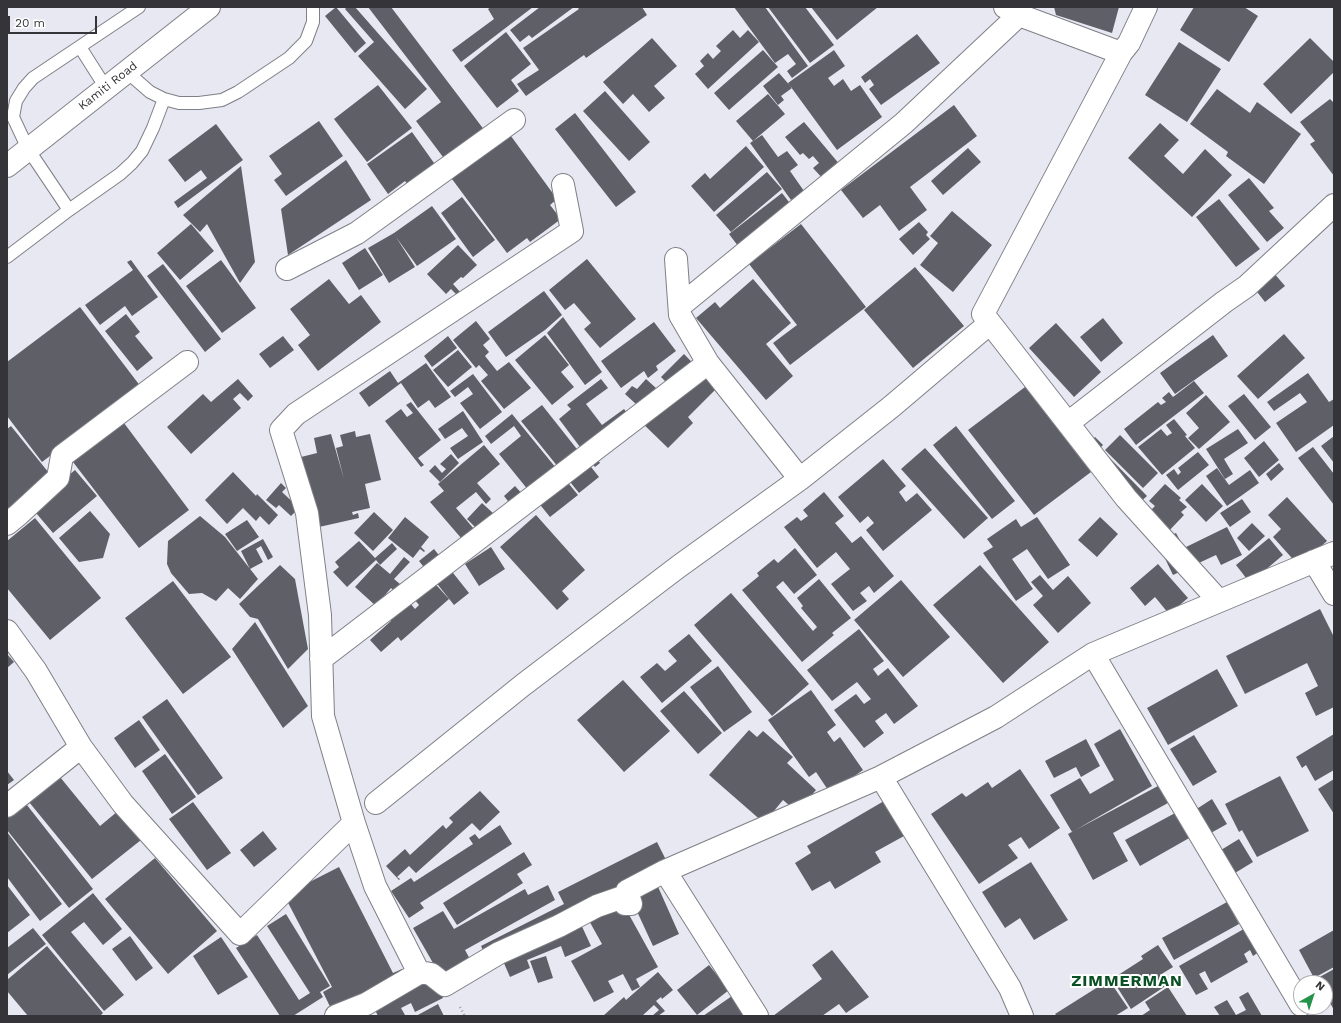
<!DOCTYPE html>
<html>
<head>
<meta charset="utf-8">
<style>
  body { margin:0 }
  #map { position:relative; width:1341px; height:1023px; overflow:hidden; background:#e7e8f1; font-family:"Work Sans",sans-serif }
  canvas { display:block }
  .frame { position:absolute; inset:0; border:8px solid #353539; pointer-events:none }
  .north { position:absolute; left:1293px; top:975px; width:40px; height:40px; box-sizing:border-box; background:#fff; border:1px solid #aeaeb0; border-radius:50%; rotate:39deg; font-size:11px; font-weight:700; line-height:16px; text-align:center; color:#353539 }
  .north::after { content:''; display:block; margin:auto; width:14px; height:18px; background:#26934b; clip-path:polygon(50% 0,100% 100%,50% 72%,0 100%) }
  .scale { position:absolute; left:8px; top:16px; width:89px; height:18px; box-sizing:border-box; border:2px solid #353539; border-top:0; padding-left:5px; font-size:12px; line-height:14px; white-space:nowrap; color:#353539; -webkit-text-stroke:3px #fff; paint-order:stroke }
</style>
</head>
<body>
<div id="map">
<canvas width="1341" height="1023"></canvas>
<div class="frame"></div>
<div class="north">N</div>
<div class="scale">20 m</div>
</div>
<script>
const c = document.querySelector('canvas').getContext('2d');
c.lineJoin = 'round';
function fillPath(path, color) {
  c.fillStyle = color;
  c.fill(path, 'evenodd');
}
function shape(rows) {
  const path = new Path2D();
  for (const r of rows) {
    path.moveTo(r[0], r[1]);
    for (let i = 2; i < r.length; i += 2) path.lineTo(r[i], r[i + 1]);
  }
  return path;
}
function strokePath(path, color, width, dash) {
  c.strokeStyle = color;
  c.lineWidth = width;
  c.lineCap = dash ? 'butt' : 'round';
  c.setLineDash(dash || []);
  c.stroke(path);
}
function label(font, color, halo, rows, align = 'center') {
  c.font = font + ' "Work Sans",sans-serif';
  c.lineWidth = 4;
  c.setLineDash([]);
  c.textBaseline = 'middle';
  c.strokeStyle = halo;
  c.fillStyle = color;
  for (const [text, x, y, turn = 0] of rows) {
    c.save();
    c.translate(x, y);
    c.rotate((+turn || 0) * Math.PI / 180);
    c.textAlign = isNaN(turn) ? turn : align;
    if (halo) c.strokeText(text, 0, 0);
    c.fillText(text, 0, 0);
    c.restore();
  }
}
fillPath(shape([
  [336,7,366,43,355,53,325,16],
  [347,7,355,7,427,89,405,109,358,56,374,42,345,9],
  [368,7,391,7,485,131,446,161,416,121,441,102],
  [491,7,533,7,461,62,452,50,494,19,488,9],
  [540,7,574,7,532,38,529,35,520,42,510,30],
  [577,7,642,7,647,15,586,58,584,55,526,96,517,84,539,70,523,48,579,9],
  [734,7,765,7,808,66,792,78,787,71,796,64,788,54,775,63],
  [768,7,805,7,834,45,810,63],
  [811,7,878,7,837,40],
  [1054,7,1119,7,1112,33,1056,15],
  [1194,7,1244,7,1258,16,1229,62,1180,30],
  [733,30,740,38,748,30,759,42,708,89,695,74,704,66,700,61,708,53,713,59,721,51,716,46],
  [506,32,531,64,511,80,519,91,497,108,464,66],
  [917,34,940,63,881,105,869,89,874,85,870,79,865,83,861,77],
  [652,38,677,66,654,86,665,98,649,112,633,94,623,104,603,82],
  [1310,38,1334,62,1334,72,1291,114,1263,84],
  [1179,42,1221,69,1187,122,1145,95],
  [763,50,778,67,729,110,714,93],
  [834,50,845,66,828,78,834,86,843,79,851,91,860,85,882,117,837,150,788,83],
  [779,73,792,88,781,96,784,100,778,105,763,86],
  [378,85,412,128,367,162,334,119],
  [1217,89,1250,113,1257,102,1301,134,1264,184,1226,156,1228,152,1190,124],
  [605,91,650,142,629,161,583,111],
  [768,94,785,114,753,141,736,121],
  [1330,99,1334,103,1334,176,1310,144,1315,141,1300,122],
  [954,105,977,136,910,187,927,210,899,231,880,205,863,218,841,190],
  [575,113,636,192,616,207,555,129],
  [319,121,343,156,286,196,274,180,282,174,269,156],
  [804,122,841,166,824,180,813,168,819,163,813,156,809,159,803,153,800,155,785,137],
  [1160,123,1179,140,1164,156,1183,174,1205,149,1232,175,1192,217,1128,158],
  [216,124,243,160,178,208,174,202,207,178,201,170,185,182,168,160],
  [412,132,439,170,411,189,405,181,388,194,367,164],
  [508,132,557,199,550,205,561,219,530,242,527,238,507,253,449,175],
  [762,135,778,157,787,151,798,165,790,171,804,191,791,200,750,143],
  [746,146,764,167,714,212,691,186,705,173,710,179],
  [968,148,981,162,943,195,931,181],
  [346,160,371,200,288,255,281,209],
  [241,166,255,262,240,283,207,224,200,232,183,215],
  [767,172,782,189,731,232,716,215],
  [1249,178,1274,208,1269,211,1284,228,1267,242,1228,195],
  [782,193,799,215,747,258,729,234],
  [462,197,495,240,473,257,441,213],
  [1219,199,1260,249,1236,267,1196,217],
  [432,206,456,239,417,266,396,237,415,267,389,283,368,248,394,233],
  [952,211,992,245,953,292,920,265,938,243,930,236],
  [919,222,928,232,926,235,930,239,913,255,899,239],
  [191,224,214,251,180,280,157,253],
  [801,224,866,307,790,365,773,343,797,325,749,264],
  [458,245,477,265,463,278,461,277,453,284,461,293,458,296,451,289,446,294,427,274],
  [365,248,383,275,359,290,342,263],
  [587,259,636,319,600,348,584,329,591,323,574,303,565,310,549,290],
  [131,260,158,297,132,316,125,306,100,325,85,305,133,270,127,262],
  [221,260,256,308,222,333,186,286],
  [163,264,221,339,205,352,147,276],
  [915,267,964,326,913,368,864,310],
  [1273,272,1285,286,1265,302,1254,288],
  [329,279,349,304,361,295,381,322,318,371,298,345,310,335,290,309],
  [753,279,791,323,766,344,793,376,766,400,696,318,715,302,720,308],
  [544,291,562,315,545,330,506,357,488,332],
  [80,307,141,387,42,462,7,416,7,362],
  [126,314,140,332,135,336,153,358,137,371,105,331],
  [563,317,602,372,585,385,547,333],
  [1103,318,1123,343,1101,362,1080,337],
  [476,321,490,339,483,345,489,352,485,356,497,371,509,362,531,388,504,409,481,381,488,375,479,365,476,368,453,340],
  [654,322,676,351,656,366,658,370,648,378,644,371,621,388,601,361],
  [1056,323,1101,372,1074,397,1029,348],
  [1284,334,1305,358,1258,399,1237,376],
  [545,335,569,365,561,372,574,387,552,405,515,360],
  [1213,335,1228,356,1175,394,1160,373],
  [283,336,294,350,270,368,259,354],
  [448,336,457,348,432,367,424,356],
  [458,350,472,367,448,387,433,370],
  [684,354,717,388,688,417,693,423,668,448,637,418,680,396,661,377],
  [426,363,451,397,435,408,429,400,418,408,401,383,369,407,359,393,390,371,398,383],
  [1308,373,1329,402,1334,399,1334,425,1296,452,1276,423,1307,402,1300,393,1274,411,1267,402],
  [473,374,502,412,480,429,460,403,473,394,468,387,455,397,450,391],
  [238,379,253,396,248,401,240,393,233,399,241,408,191,454,167,427,203,394,211,402],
  [601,379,608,388,586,404,602,425,624,409,635,423,594,454,600,463,595,467,559,419,571,409,567,405],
  [646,379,656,388,637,405,625,394,632,386,637,389],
  [1194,381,1204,393,1136,445,1124,429,1158,402,1161,405,1166,402,1162,398,1169,392,1173,397],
  [1025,387,1091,472,1034,515,968,430],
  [1244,394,1271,427,1255,440,1228,406],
  [1206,395,1230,422,1199,449,1188,438,1199,428,1186,413],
  [411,402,441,440,418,458,424,465,421,467,385,421,401,409,407,417,413,413,406,405],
  [542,405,599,477,579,493,521,421],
  [463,411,483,442,458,459,450,448,468,436,462,428,445,439,438,429],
  [512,414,578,495,550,517,499,454,521,436,514,426,491,444,485,436],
  [1174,419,1187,435,1185,436,1195,448,1162,475,1138,447,1161,429,1167,436,1172,433,1166,425],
  [124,423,189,510,139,548,73,462],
  [11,426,53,478,7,516,7,429],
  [956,426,1015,501,992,519,933,445],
  [1238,429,1248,443,1224,459,1233,474,1225,479,1206,449],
  [355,431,356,437,370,434,381,480,365,484,370,508,352,512,353,515,358,513,359,518,319,527,301,457,317,453,314,438,331,434,344,479,336,448,343,446,340,435],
  [1120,435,1158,473,1143,488,1105,450],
  [1334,436,1334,463,1321,446],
  [1095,437,1103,445,1100,448,1147,496,1137,505,1083,449],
  [1264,441,1279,460,1259,477,1244,458],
  [484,445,500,464,477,483,491,499,486,504,476,492,456,508,486,543,474,553,430,502,444,491,438,484],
  [1313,447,1334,474,1334,505,1298,458],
  [925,448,988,518,964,539,901,469],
  [1198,452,1209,465,1178,490,1166,475,1174,469,1178,475,1181,472,1178,468],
  [451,454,459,463,440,482,429,471,435,465,442,473,446,469,440,464],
  [883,459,906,486,899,492,906,502,917,493,932,510,883,551,866,530,874,523,868,516,860,523,838,497],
  [1279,463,1284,469,1271,481,1266,474],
  [1217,468,1229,485,1250,470,1259,483,1227,506,1206,476],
  [75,470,97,496,53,533,31,507],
  [233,472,256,496,257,494,278,515,269,525,260,516,256,521,243,508,227,524,205,500],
  [281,483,286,488,282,492,299,508,291,516,279,505,276,508,266,500],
  [1165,484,1181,498,1179,500,1187,507,1181,512,1184,515,1167,533,1147,514,1155,506,1149,501],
  [1202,484,1223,506,1206,522,1185,500],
  [515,486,534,507,511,505,504,496],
  [824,492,844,516,835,523,852,543,861,536,894,576,874,593,869,586,860,593,867,601,853,611,831,584,850,569,836,552,817,568,784,527,797,517,801,521,808,516,803,510],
  [1287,497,1327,541,1299,566,1273,537,1281,529,1268,515],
  [1242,499,1251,512,1230,527,1220,513],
  [482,503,494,514,485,537,467,519],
  [90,511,110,534,103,558,79,562,59,538],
  [374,512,393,530,373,551,354,533],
  [536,515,585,570,562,591,569,599,557,610,500,547],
  [200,516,225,537,258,579,240,599,228,588,216,601,202,593,189,594,171,573,167,564,168,541],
  [405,517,429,537,421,547,425,551,424,552,420,549,413,558,388,538],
  [1037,517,1070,565,1048,579,1027,549,1012,559,1033,589,1016,601,983,553,993,547,987,539,1016,519,1021,527],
  [1100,517,1118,534,1097,557,1078,540],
  [35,518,101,598,50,640,7,588,7,541],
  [247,520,259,537,237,551,225,534],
  [1252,523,1265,536,1249,551,1237,538],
  [1227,527,1242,555,1221,565,1216,555,1173,575,1157,542,1176,533,1184,548],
  [1269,538,1283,555,1250,583,1236,565],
  [263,539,273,557,268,560,261,546,256,549,263,562,250,569,241,551],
  [359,541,375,558,392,543,397,549,380,565,376,560,347,587,333,572,339,567,335,562],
  [491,547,505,569,479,586,465,564],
  [795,548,817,575,794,594,783,581,776,587,813,631,817,627,801,608,803,606,797,598,819,579,851,618,832,633,834,635,802,662,742,590,759,576,757,573,774,559,778,563],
  [434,549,469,593,454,605,419,561],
  [404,557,410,562,394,579,400,584,393,590,391,588,376,606,355,587,377,563,390,574],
  [1158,564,1188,598,1169,614,1155,597,1145,606,1130,588],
  [280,565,295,579,308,649,288,669,258,619,250,617,239,604],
  [980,565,1049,642,1003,683,933,605],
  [1040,575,1053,590,1068,576,1091,603,1058,633,1033,605,1043,596,1031,582],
  [429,577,449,599,401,641,398,637,381,652,370,640,391,621,385,614,405,597,415,609,419,605,410,594],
  [901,580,950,637,903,677,854,620],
  [173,581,231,657,183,694,125,618],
  [731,593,809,684,772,716,694,625],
  [1320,609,1334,637,1334,707,1316,716,1305,693,1318,686,1307,663,1245,694,1226,656],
  [255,622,308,706,283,728,232,649],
  [859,629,884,661,873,669,878,676,888,668,918,706,894,724,886,713,875,721,884,733,864,748,834,710,856,694,864,704,871,699,857,682,832,701,807,670],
  [689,634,712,661,662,703,640,677,657,663,665,671,677,661,668,651],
  [7,654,14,662,7,668],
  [718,666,752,712,724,732,690,687],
  [1217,669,1238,706,1168,745,1147,708],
  [623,680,670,731,624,772,577,720],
  [811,690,836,725,827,732,834,742,840,737,863,770,830,793,816,772,809,777,768,720],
  [684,691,722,733,698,754,660,711],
  [167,699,223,778,198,795,142,717],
  [139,720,160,750,135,768,114,738],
  [1120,729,1152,786,1072,832,1050,795,1080,778,1090,794,1114,780,1094,744],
  [749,730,757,737,763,731,793,757,787,763,816,790,797,812,783,800,764,823,709,775],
  [1334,734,1334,770,1315,781,1306,765,1302,768,1296,757],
  [1194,735,1217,772,1193,786,1170,749],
  [1086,739,1100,766,1081,777,1076,767,1054,778,1045,761],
  [165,754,196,797,172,814,142,771],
  [1020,769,1060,828,1029,849,1021,837,1008,845,1018,858,979,884,931,814,962,793,966,797,988,782,992,788],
  [7,771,14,780,7,785],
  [1280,776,1309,831,1257,857,1242,830,1239,832,1225,804],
  [60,777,100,826,118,811,141,840,92,879,29,802],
  [1334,779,1334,814,1318,789],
  [1158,786,1168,803,1113,833,1128,861,1093,880,1068,834],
  [480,791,500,812,480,831,472,823,416,873,409,866,397,877,400,879,399,880,386,866,405,849,410,855,443,825,446,829,453,822,449,818],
  [1212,799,1227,824,1209,834,1195,810],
  [23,800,93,889,69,908,7,830,7,812],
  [884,801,904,836,875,852,881,862,835,889,830,881,812,891,795,863,811,853,807,846],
  [193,802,231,853,207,870,169,819],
  [1177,812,1191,837,1140,866,1125,840],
  [500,825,512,844,420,903,424,908,409,918,391,891,411,878,414,882,473,844,469,838,475,834,479,839],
  [263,831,277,849,254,867,240,850],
  [7,832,62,904,40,921,7,877],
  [1239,839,1253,862,1235,873,1221,850],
  [657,842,669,866,622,902,658,967,636,979,640,987,632,991,623,974,608,981,614,992,594,1002,571,961,602,944,587,917,487,958,481,946,564,904,558,892],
  [524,852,532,865,517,874,523,883,457,925,443,903],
  [155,858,217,931,168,974,105,899],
  [1031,862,1068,920,1034,940,1020,918,1005,928,982,892],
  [339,867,393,973,402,969,407,978,334,1015,323,992,332,987,284,895],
  [655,880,679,934,653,946,628,892],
  [7,885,30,915,7,933],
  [548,885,555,900,465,950,471,961,441,977,413,928,443,911,454,929,525,889,528,895],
  [93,893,122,929,103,945,84,922,71,932,124,995,104,1011,42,935],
  [1227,902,1239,924,1174,960,1162,938],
  [286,914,330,986,320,992,323,997,293,1016,280,1016,236,948,257,935,299,1000,310,993,267,926],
  [579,920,591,946,565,957,561,946,527,960,530,968,510,977,500,954],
  [1249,926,1262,950,1253,956,1250,950,1244,954,1248,962,1211,983,1205,971,1199,974,1208,989,1196,995,1179,966],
  [33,928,46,944,7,975,7,948],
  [1334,930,1334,967,1314,978,1299,950],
  [130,936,153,968,136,981,112,949],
  [221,937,248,977,218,995,193,956],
  [1158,945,1173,967,1160,975,1167,985,1131,1009,1112,979,1143,959,1141,956],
  [47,946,103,1013,100,1016,28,1016,7,991,7,980],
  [832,950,869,997,846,1013,839,1004,822,1016,773,1016,822,979,812,965],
  [546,956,553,978,538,983,530,961],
  [709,965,729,990,697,1015,677,990],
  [1334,969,1334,1010,1325,994,1325,983,1319,983,1316,979],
  [658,972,673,990,662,999,661,997,656,1001,665,1011,658,1016,652,1016,659,1010,654,1005,642,1016,603,1016,624,997,626,1000],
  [433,978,443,998,415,1012,411,1003,401,1008,405,1015,403,1016,378,1016,374,1008],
  [1109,980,1128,1008,1115,1016,1057,1016,1055,1014],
  [1168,987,1187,1016,1141,1016,1150,1010,1145,1002],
  [1248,992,1262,1016,1220,1016,1214,1007,1227,1000,1236,1015,1246,1010,1239,997],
  [732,996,745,1016,703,1016],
  [438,1004,444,1016,416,1016]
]), '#5f6067');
const lane = shape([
  [80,47,106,88],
  [127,72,150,92,164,99,179,103,199,103,222,100,238,92,289,58,306,41,313,22,313,7],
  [69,210,28,149,13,117,16,101,24,88,33,78,139,7],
  [7,257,69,210,120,174,132,163,142,151,153,128,164,99]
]);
const street = shape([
  [1005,7,1019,15,1121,53,1129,43,1146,7],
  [1121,53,983,314,1126,498,1219,601],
  [676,259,680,315,708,363,800,479],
  [287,269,357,233,514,120],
  [680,306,904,123,1019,15],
  [1068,423,1224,302,1247,286,1334,205],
  [7,524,18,515,58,478,62,456,187,362],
  [1314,561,1334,594],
  [7,631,36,671,81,747,123,804,240,934,354,823],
  [1093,654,1301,1005],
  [321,659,708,363],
  [881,777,1010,988,1022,1016],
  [376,803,523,685,678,567,800,479,891,407,990,323],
  [7,806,81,747],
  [665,871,757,1016],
  [419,973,375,886,354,823,323,716,320,615,307,513,281,430,296,414,572,231,563,185],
  [336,1016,366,1004,419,973,425,973,431,974,445,985,499,953,559,926,597,906,620,898,625,904,631,904,627,891,665,871,881,777,996,717,1093,654,1334,553]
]);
const secondary = shape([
  [7,166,209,7]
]);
strokePath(lane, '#7f7f87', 14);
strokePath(street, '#7f7f87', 24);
strokePath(secondary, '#7f7f87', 24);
strokePath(shape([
  [460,1007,465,1016]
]), '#9e9ea5', 2.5, [1, 3]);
strokePath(lane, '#fff', 12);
strokePath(street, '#fff', 22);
strokePath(secondary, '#fff', 22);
label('12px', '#353539', '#fff', [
  ["Kamiti Road",108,86,-38]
]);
c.letterSpacing = '1px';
label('bold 16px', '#095124', '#fff', [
  ["ZIMMERMAN",1127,981]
]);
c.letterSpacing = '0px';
</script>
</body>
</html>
